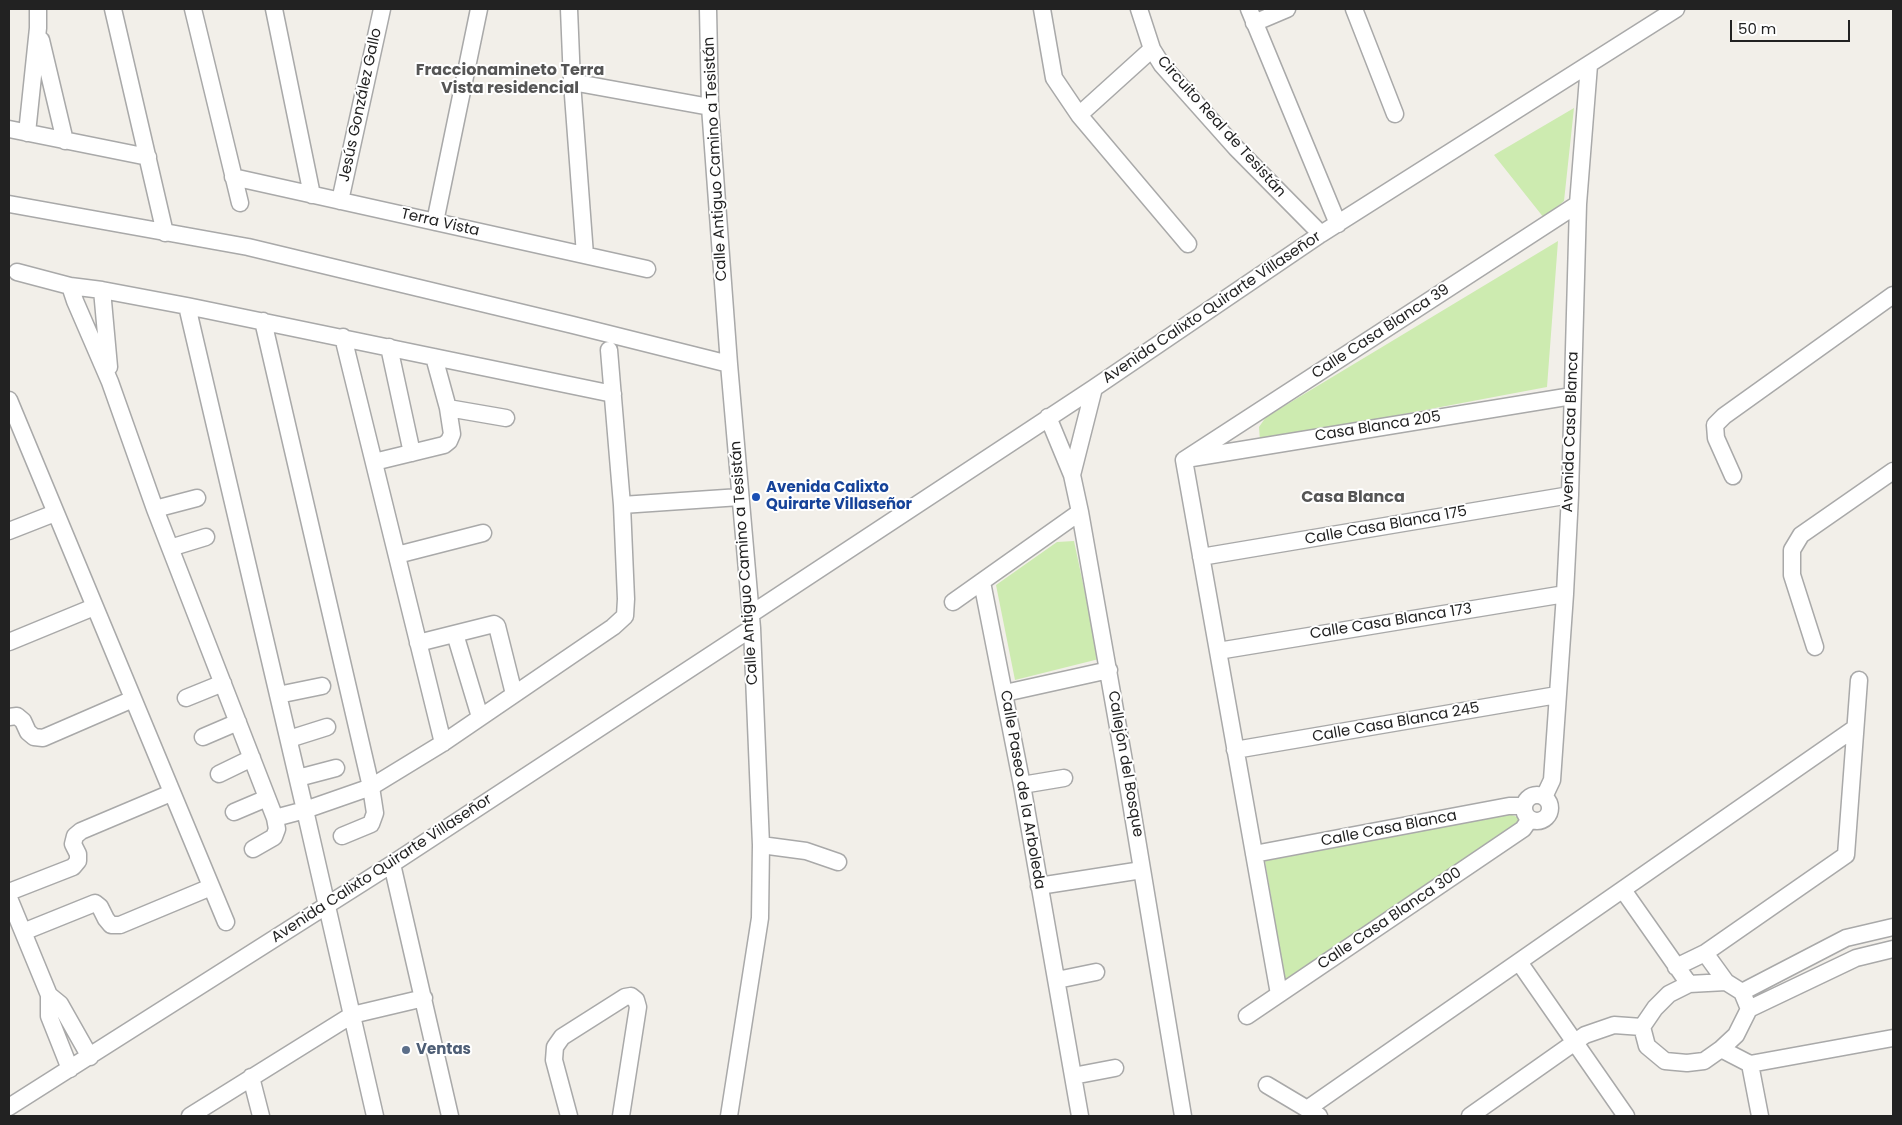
<!DOCTYPE html>
<html>
<head>
<meta charset="utf-8">
<style>
  body { margin:0 }
  #map { position:relative; width:1902px; height:1125px; overflow:hidden; background:#f2efe9; font-family:Poppins,sans-serif }
  canvas { display:block }
  .frame { position:absolute; inset:0; border:10px solid #222; pointer-events:none }
  .scale { position:absolute; left:1730px; top:20px; width:120px; height:22px; box-sizing:border-box; border:2px solid #222; border-top:0; padding-left:6px; font-size:15px; line-height:18px; white-space:nowrap; color:#222; -webkit-text-stroke:4px #fff; paint-order:stroke }
</style>
</head>
<body>
<div id="map">
<canvas width="1902" height="1125"></canvas>
<div class="frame"></div>
<div class="scale">50 m</div>
</div>
<script>
const c = document.querySelector('canvas').getContext('2d');
c.lineJoin = 'round';
function fillPath(path, color) {
  c.fillStyle = color;
  c.fill(path, 'evenodd');
}
function shape(rows) {
  const path = new Path2D();
  for (const r of rows) {
    if (r.length === 3) {
      path.moveTo(r[0] + r[2], r[1]);
      path.arc(r[0], r[1], r[2], 0, 2 * Math.PI);
      continue;
    }
    path.moveTo(r[0], r[1]);
    for (let i = 2; i < r.length; i += 2) path.lineTo(r[i], r[i + 1]);
  }
  return path;
}
function strokePath(path, color, width, dash) {
  c.strokeStyle = color;
  c.lineWidth = width;
  c.lineCap = dash ? 'butt' : 'round';
  c.setLineDash(dash || []);
  c.stroke(path);
}
function label(font, color, halo, rows, align = 'center') {
  c.font = font + ' Poppins,sans-serif';
  c.lineWidth = 4;
  c.setLineDash([]);
  c.textBaseline = 'middle';
  c.strokeStyle = halo;
  c.fillStyle = color;
  for (const [text, x, y, turn = 0] of rows) {
    c.save();
    c.translate(x, y);
    c.rotate((+turn || 0) * Math.PI / 180);
    c.textAlign = isNaN(turn) ? turn : align;
    if (halo) c.strokeText(text, 0, 0);
    c.fillText(text, 0, 0);
    c.restore();
  }
}
fillPath(shape([
  [1574,108,1564,201,1544,218,1494,155],
  [1558,241,1547,387,1260,441,1259,427,1266,417],
  [1074,541,1099,659,1015,680,996,585,1057,542],
  [1509,814,1520,818,1515,826,1285,981,1265,861]
]), '#cdebb0');
const minor = shape([
  [113,9,165,233],
  [193,9,240,203],
  [274,9,312,195],
  [569,9,572,82,585,255],
  [708,9,710,107,729,364,752,628,761,845,760,918,729,1116],
  [1042,9,1054,78,1079,115,1188,244],
  [1139,9,1152,49,1162,65,1236,148,1321,234],
  [1249,9,1338,224],
  [1354,9,1395,114],
  [1254,23,1287,9],
  [41,40,65,141],
  [572,82,710,107],
  [1079,115,1152,49],
  [9,129,148,157],
  [27,133,38,28,38,9],
  [233,177,647,269],
  [340,201,382,9],
  [9,204,248,247,573,325,729,364],
  [435,222,479,9],
  [17,272,70,286,102,290,187,306,305,810,275,818,155,509,110,382,75,301,70,286],
  [102,290,109,367],
  [187,306,613,394],
  [263,321,371,787,375,813,371,824,342,836],
  [343,337,443,743],
  [389,347,412,453],
  [9,400,226,922],
  [448,408,506,418],
  [1048,417,1072,475,1080,512,1124,761,1183,1116],
  [1192,458,1572,396],
  [1184,460,1279,994],
  [1184,460,1578,204],
  [374,462,444,445,449,441,452,434,448,408,434,357],
  [1072,475,1094,388],
  [1733,476,1716,438,1715,425,1724,416,1893,295],
  [622,505,740,497],
  [155,509,197,498],
  [9,531,55,513],
  [170,548,206,537],
  [397,555,483,533],
  [1201,557,1570,495],
  [982,582,1022,785,1080,1116],
  [953,602,1080,512],
  [751,614,1094,388,1321,234,1676,9],
  [455,634,480,717],
  [9,642,94,607],
  [418,643,494,624,497,626,514,694],
  [1815,647,1792,575,1792,550,1801,535,1893,471],
  [1218,651,1565,594],
  [1005,693,1109,670],
  [278,695,322,686],
  [186,698,223,683],
  [9,717,17,716,23,721,28,732,34,737,43,738,133,699],
  [203,737,238,722],
  [289,739,327,727],
  [1235,750,1557,695],
  [219,774,252,758],
  [298,778,336,768],
  [1022,785,1064,778],
  [1537,808,13],
  [1544,797,1552,780,1565,594,1570,495,1578,204,1589,65],
  [234,812,267,798],
  [761,845,806,851,838,862],
  [253,849,274,837,277,829,275,818],
  [1254,854,1509,806,1524,806],
  [392,864,450,1116],
  [1039,886,1142,870],
  [1623,890,1689,984],
  [9,892,73,867,78,861,78,854,73,844,75,836,81,831,171,793],
  [9,898,49,995,49,1016,70,1069],
  [23,932,95,903,100,907,106,919,111,925,120,925,211,887],
  [1519,962,1626,1116],
  [1676,967,1705,953],
  [1057,980,1096,972],
  [1726,982,1705,953,1846,855,1859,680],
  [1726,982,1742,992,1749,1009,1736,1035,1721,1049,1704,1061,1687,1063,1665,1061,1647,1046,1642,1027,1655,1008,1669,994,1689,984,1726,982],
  [1742,992,1846,938,1893,927],
  [49,995,60,1004,90,1057],
  [1749,1009,1856,958,1893,949],
  [1247,1016,1523,829,1530,819],
  [1721,1049,1750,1064,1893,1038],
  [1750,1064,1760,1116],
  [1073,1076,1115,1068],
  [251,1077,261,1116],
  [1267,1085,1319,1116],
  [9,1107,392,864,752,628],
  [1307,1109,1855,728],
  [190,1116,352,1015,424,998],
  [375,1116,305,810,371,787,443,743,613,627,625,616,626,599,622,505,609,350],
  [569,1116,554,1060,555,1047,562,1037,625,997,631,996,636,1000,638,1007,621,1116],
  [1470,1116,1585,1035,1614,1025,1642,1027]
]);
strokePath(minor, '#a9a9a9', 19);
strokePath(minor, '#fff', 16);
for (const [x, y, r, color] of [
  [756,497,5,"#1a4fb4"],
  [406,1050,5,"#5c6f8a"]
]) {
  const dot = new Path2D();
  dot.arc(x, y, r, 0, 2 * Math.PI);
  c.fillStyle = color;
  c.fill(dot);
  strokePath(dot, '#fff', 2);
}
label('15px', '#222', '#fff', [
  ["Jesús González Gallo",361,105,-78],
  ["Circuito Real de Tesistán",1221,127,48],
  ["Calle Antiguo Camino a Tesistán",716,159,-93],
  ["Terra Vista",440,223,13],
  ["Avenida Calixto Quirarte Villaseñor",1212,308,-34],
  ["Calle Casa Blanca 39",1381,332,-33],
  ["Casa Blanca 205",1378,427,-9],
  ["Avenida Casa Blanca",1571,432,-88],
  ["Calle Casa Blanca 175",1386,526,-10],
  ["Calle Antiguo Camino a Tesistán",745,563,-94],
  ["Calle Casa Blanca 173",1391,622,-9],
  ["Calle Casa Blanca 245",1396,723,-10],
  ["Callejón del Bosque",1125,764,80],
  ["Calle Paseo de la Arboleda",1022,790,80],
  ["Calle Casa Blanca",1389,829,-11],
  ["Avenida Calixto Quirarte Villaseñor",382,869,-33],
  ["Calle Casa Blanca 300",1390,919,-34]
]);
label('bold 15px', '#164399', '#fff', [
  ["Avenida Calixto",766,488],
  ["Quirarte Villaseñor",766,505]
], 'left');
label('bold 15px', '#4e5e75', '#fff', [
  ["Ventas",416,1050]
], 'left');
label('bold 16px', '#555', '#fff', [
  ["Fraccionamineto Terra",510,71],
  ["Vista residencial",510,89],
  ["Casa Blanca",1353,498]
]);
</script>
</body>
</html>
